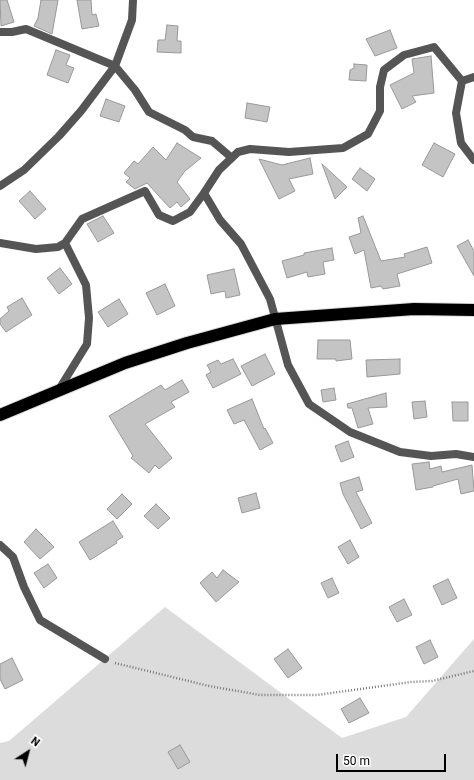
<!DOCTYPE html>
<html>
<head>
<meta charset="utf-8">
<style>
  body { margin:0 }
  #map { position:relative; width:474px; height:780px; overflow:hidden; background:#fff; font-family:Roboto,sans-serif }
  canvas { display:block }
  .north { position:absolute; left:8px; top:732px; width:40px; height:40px; -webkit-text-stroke:3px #fff; paint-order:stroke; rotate:36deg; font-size:11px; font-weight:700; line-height:16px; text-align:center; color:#000 }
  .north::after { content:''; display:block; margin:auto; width:14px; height:18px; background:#000; clip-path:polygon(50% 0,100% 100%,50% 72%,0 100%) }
  .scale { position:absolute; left:336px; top:754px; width:110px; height:18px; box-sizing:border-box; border:2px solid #000; border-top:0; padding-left:5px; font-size:12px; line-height:14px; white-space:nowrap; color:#000; -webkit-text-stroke:3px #fff; paint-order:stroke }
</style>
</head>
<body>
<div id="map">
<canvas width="474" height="780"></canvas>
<div class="north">N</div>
<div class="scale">50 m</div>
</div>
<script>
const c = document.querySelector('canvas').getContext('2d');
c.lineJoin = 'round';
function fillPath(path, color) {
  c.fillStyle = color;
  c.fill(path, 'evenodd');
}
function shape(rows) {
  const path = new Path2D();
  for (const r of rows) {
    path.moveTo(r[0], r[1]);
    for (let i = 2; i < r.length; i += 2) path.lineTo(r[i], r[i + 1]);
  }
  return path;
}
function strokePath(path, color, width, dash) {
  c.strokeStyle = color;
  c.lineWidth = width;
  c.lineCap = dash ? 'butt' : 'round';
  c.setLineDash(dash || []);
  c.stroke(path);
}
fillPath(shape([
  [165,607,342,738,406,717,474,639,474,780,0,780,0,743,9,741]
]), '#dcdcdc');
const building = shape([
  [0,0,7,0,14,22,1,26,0,0],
  [41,0,58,0,52,34,34,26,38,18,41,0],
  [77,0,91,0,92,15,96,14,99,26,82,29,77,0],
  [167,25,178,26,177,41,181,41,181,53,157,52,158,40,165,40,167,25],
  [390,30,397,48,375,56,366,39,390,30],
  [56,50,70,55,66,65,74,68,68,83,47,75,56,50],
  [431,56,434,93,412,96,416,102,402,109,390,85,414,73,412,59,431,56],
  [354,64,367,65,366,81,349,80,350,70,354,68,354,64],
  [106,99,125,106,119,122,100,116,106,99],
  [247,103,270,107,267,122,245,118,247,103],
  [177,143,201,158,185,171,177,182,190,199,181,207,177,202,170,208,147,183,135,189,126,182,130,178,124,173,134,161,138,164,153,147,166,160,177,143],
  [434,143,455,154,443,177,422,165,434,143],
  [310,158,313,174,289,179,295,191,279,199,259,159,282,165,310,158],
  [322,164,347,187,335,199,322,164],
  [360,168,375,179,367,191,352,179,360,168],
  [30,191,46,209,35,219,19,201,30,191],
  [103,216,114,233,98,242,87,224,103,216],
  [363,216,381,261,405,257,404,254,427,247,432,263,397,274,400,286,383,289,381,286,371,288,364,250,355,254,349,237,361,233,358,218,363,216],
  [468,240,474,251,474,276,457,246,468,240],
  [332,248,334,260,323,262,325,274,308,277,307,272,287,278,282,261,304,255,304,253,332,248],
  [60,268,72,284,59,294,47,278,60,268],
  [234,269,240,295,226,298,225,291,211,294,207,275,234,269],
  [165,284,175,306,157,315,146,293,165,284],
  [22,298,32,315,6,332,0,324,0,319,9,311,7,307,22,298],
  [119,299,128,314,108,327,98,312,119,299],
  [318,340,350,340,352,359,336,361,336,359,317,359,318,340],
  [265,354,275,374,252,386,241,366,265,354],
  [233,359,241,374,213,388,206,375,211,372,207,365,218,360,221,364,233,359],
  [400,359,400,374,367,377,366,360,400,359],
  [182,380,189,392,171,402,175,407,145,424,172,458,159,469,155,465,149,473,131,458,133,456,109,416,161,385,165,390,182,380],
  [334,388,336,400,323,402,321,390,334,388],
  [386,393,387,407,368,408,373,424,358,428,352,408,348,408,347,404,386,393],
  [252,399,264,429,265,428,273,443,260,450,244,420,234,424,227,410,252,399],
  [425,401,427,417,414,419,412,402,425,401],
  [452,402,468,402,468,421,453,421,452,402],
  [348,441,354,457,341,462,335,446,348,441],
  [429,462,430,469,441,466,442,472,472,465,474,491,461,494,458,479,433,486,433,487,416,490,412,464,429,462],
  [359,477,363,490,356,492,372,523,361,529,343,494,340,483,359,477],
  [256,493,260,508,242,513,238,498,256,493],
  [122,494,132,504,117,519,107,509,122,494],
  [156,504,170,518,158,529,144,516,156,504],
  [113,521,123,537,116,541,117,543,90,560,79,542,113,521],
  [36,529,54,547,40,559,24,542,36,529],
  [350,540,359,557,348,564,338,547,350,540],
  [48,564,57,578,44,588,34,573,48,564],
  [223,570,239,582,216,602,200,583,212,572,217,578,223,570],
  [332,578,339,593,328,598,321,583,332,578],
  [448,579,457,598,442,605,433,586,448,579],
  [404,599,412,615,397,622,389,607,404,599],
  [430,640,438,657,424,664,416,647,430,640],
  [288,649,302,668,288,678,274,659,288,649],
  [12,658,23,680,5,689,0,679,0,664,12,658],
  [360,698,369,713,349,723,341,709,360,698],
  [180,745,190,762,178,769,168,752,180,745]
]);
fillPath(building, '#c4c4c4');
strokePath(building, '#999', 1);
const highway = shape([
  [0,415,125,363,187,343,275,319,414,309,474,310]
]);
strokePath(highway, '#dbdbdb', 14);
strokePath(shape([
  [115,663,209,686,260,695,317,695,411,682,432,681,474,671]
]), '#777', 2.5, [1, 2]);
strokePath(shape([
  [0,32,12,32,26,29,115,66,135,90,149,112,185,130,193,137,212,141,232,158],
  [474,77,462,81,434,47,404,55,384,70,380,87,380,111,368,134,343,148,289,152,250,149,238,152,219,170,204,193,220,220,241,244,270,299,288,365,309,404,350,432,400,452,431,456,456,454,474,457],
  [462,81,456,113,461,143,474,160],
  [0,186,24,170,59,136,81,111,115,66,132,20,133,0],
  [0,243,36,249,58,247,65,243,82,219,145,191,159,215,173,221,190,212,204,193],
  [58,391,87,344,89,318,86,285,65,243],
  [0,545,13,557,24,587,40,620,105,659]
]), '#555', 8);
strokePath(highway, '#000', 12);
</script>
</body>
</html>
